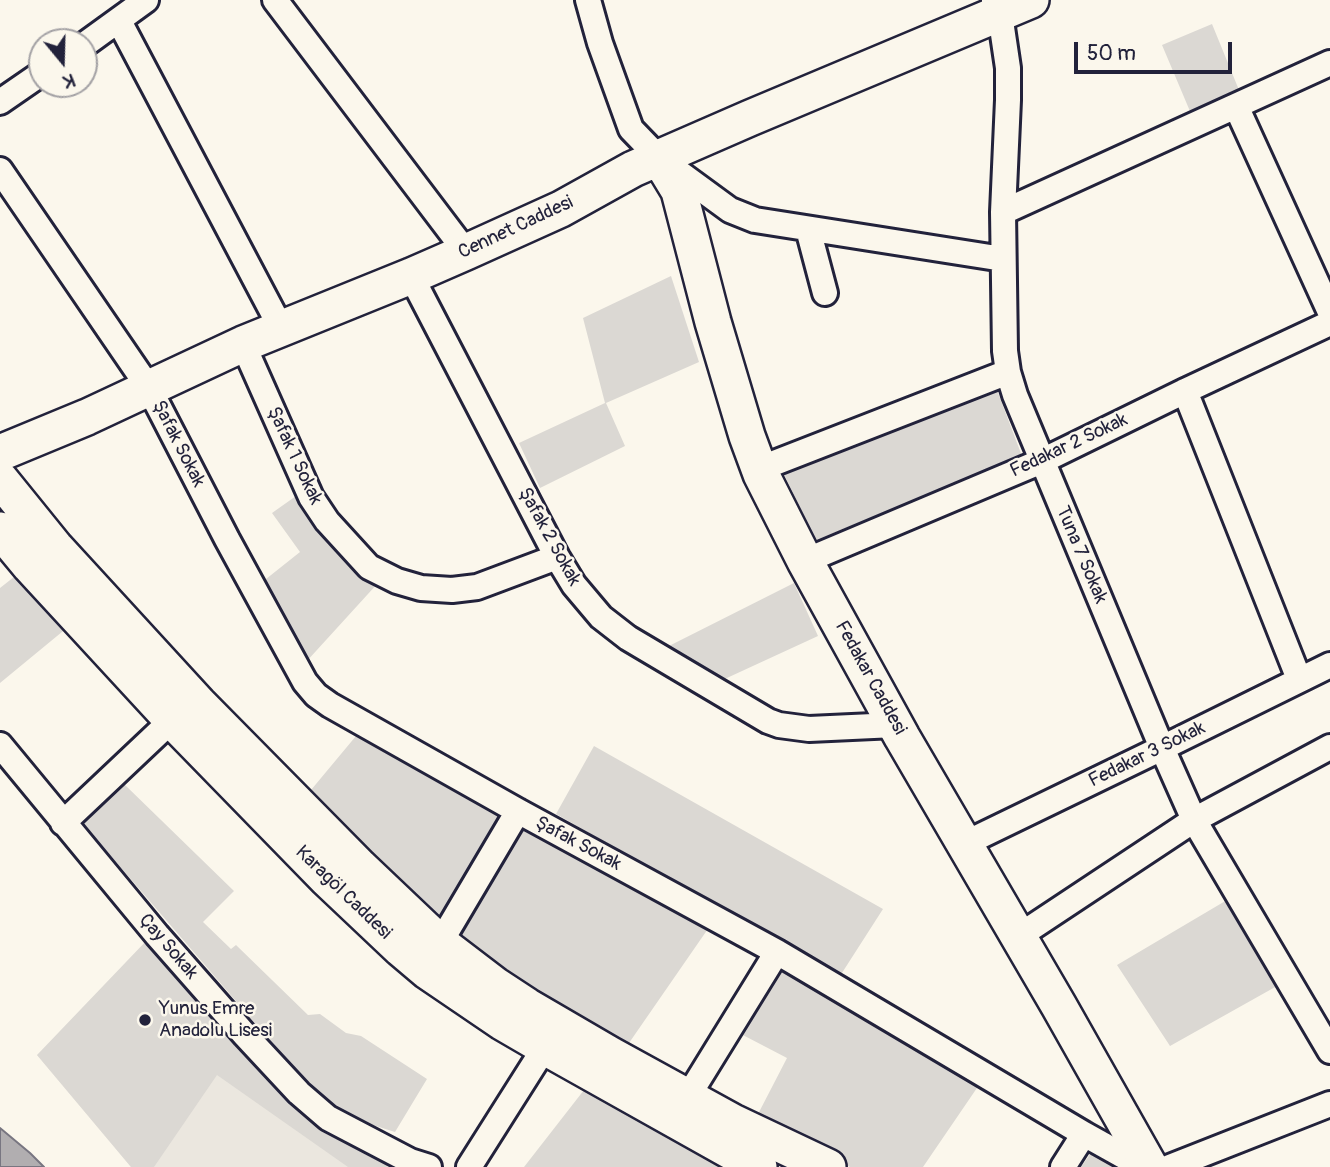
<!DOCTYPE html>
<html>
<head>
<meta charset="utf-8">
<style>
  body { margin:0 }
  #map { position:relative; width:1330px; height:1167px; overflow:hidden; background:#fbf7ec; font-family:Pangolin,sans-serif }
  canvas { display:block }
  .north { position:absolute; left:28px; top:28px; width:70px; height:70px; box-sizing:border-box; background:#fbf7ec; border:2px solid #a4a2a5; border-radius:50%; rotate:161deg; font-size:19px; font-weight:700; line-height:28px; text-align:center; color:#22223b }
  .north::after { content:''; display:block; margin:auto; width:24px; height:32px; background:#22223b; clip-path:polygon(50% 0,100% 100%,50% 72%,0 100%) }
  .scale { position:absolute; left:1074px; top:42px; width:158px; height:32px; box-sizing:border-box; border:4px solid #22223b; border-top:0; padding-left:9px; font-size:21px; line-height:24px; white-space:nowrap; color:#22223b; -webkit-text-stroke:5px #fbf7ec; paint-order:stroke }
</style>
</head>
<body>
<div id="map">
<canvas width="1330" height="1167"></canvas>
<div class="north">K</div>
<div class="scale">50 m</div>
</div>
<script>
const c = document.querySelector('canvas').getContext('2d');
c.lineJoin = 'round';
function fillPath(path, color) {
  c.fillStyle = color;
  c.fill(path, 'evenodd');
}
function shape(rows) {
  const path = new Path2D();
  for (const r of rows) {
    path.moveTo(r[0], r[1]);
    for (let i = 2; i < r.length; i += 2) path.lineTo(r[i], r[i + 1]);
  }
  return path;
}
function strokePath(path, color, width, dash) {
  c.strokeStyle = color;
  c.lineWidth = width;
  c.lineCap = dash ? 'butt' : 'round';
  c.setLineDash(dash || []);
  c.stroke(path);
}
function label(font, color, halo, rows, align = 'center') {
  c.font = font + ' Pangolin,sans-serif';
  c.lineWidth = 5;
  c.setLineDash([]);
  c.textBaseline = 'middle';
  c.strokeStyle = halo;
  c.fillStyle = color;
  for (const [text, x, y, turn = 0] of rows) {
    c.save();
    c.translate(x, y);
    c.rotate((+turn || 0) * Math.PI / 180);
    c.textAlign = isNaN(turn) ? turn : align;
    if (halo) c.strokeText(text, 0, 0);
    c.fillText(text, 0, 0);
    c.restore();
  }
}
fillPath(shape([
  [186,984,300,1111,322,1128,395,1167,131,1167,37,1055]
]), '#ebe7df');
fillPath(shape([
  [1212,24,1241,95,1192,116,1162,45],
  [671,276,699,362,606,403,625,446,540,488,519,443,605,403,583,318],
  [995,385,1022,456,816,540,782,470],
  [296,496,344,558,378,583,306,662,261,583,300,552,272,513],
  [19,573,68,627,0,683,0,588],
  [794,583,818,636,716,683,663,649],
  [361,730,505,815,440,929,306,796],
  [594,746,883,909,840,976,556,814],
  [124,784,234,891,203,922,231,949,236,945,308,1015,320,1014,346,1033,361,1036,427,1079,395,1132,357,1120,335,1108,317,1091,279,1051,84,825,85,818],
  [521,819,712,923,629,1043,500,970,456,934],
  [1227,900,1277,986,1170,1046,1117,965],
  [148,939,300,1111,322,1128,389,1164,386,1167,348,1167,217,1075,154,1167,131,1167,37,1055],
  [782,963,979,1085,923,1167,850,1167,757,1116,787,1058,739,1033],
  [584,1090,726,1167,524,1167],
  [1093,1150,1122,1167,1081,1167]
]), '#dbd8d3');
const water = shape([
  [0,1128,30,1153,44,1167,0,1167,0,1128]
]);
fillPath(water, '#b1aeb0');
strokePath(water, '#787681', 2);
const street = shape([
  [275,0,466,252],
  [588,0,600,43,631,129,659,158,730,210,755,220,1003,259],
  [994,1,1000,14,1008,68,1008,100,1003,212,1005,351,1008,372,1015,395,1162,748,1194,820,1330,1051],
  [119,21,281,328],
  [84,45,146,0],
  [0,102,42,73],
  [1236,106,1330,312],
  [0,170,149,388,227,539,305,682,316,695,330,705,518,811,777,952,1084,1134,1143,1167],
  [1003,212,1330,63],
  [808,229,825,293],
  [411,276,557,557,574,585,601,617,628,638,768,721,779,725,809,729,895,725],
  [243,344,311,497,327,521,369,567,397,581,421,588,452,590,477,587,557,557],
  [1185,391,1299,679],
  [759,469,1008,372],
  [805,561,1042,461,1185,391,1330,323],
  [0,745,157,935,245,1035,299,1093,328,1118,410,1161,429,1167],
  [63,823,172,720],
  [964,844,1162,748,1330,665],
  [1019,936,1194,820,1330,747],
  [440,943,518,811],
  [687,1098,777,952],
  [469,1167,545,1047],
  [1063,1167,1084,1134],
  [1170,1167,1330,1104]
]);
const secondary = shape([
  [659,158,679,191,713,322,747,436,761,474,805,561,902,737,1059,1006,1150,1167],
  [0,453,87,417,243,344,411,276,466,252,561,209,633,169,750,118,1031,0],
  [0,479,55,547,199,704,360,867,440,943,495,985,527,1006,611,1055,733,1122,828,1167],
  [0,530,30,566,172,720,327,879,401,949,427,971,502,1022,545,1047,759,1167]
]);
strokePath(street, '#22223b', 30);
strokePath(secondary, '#22223b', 40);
strokePath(street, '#fbf7ec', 24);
strokePath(secondary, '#fbf7ec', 35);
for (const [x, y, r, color] of [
  [145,1020,7,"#22223b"]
]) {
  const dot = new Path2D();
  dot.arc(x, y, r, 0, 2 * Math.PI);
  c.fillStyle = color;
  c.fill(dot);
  strokePath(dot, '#fbf7ec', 2.5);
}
label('19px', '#22223b', '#fbf7ec', [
  ["Cennet Caddesi",516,228,-25],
  ["Şafak Sokak",178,444,63],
  ["Fedakar 2 Sokak",1069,446,-25],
  ["Şafak 1 Sokak",294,456,65],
  ["Şafak 2 Sokak",549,537,61],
  ["Tuna 7 Sokak",1081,555,67],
  ["Fedakar Caddesi",870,678,61],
  ["Fedakar 3 Sokak",1147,755,-26],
  ["Şafak Sokak",578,844,28],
  ["Karagöl Caddesi",343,893,44],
  ["Çay Sokak",168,947,49]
]);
label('19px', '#22223b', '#fbf7ec', [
  ["Yunus Emre",159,1009],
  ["Anadolu Lisesi",159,1031]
], 'left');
</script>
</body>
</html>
